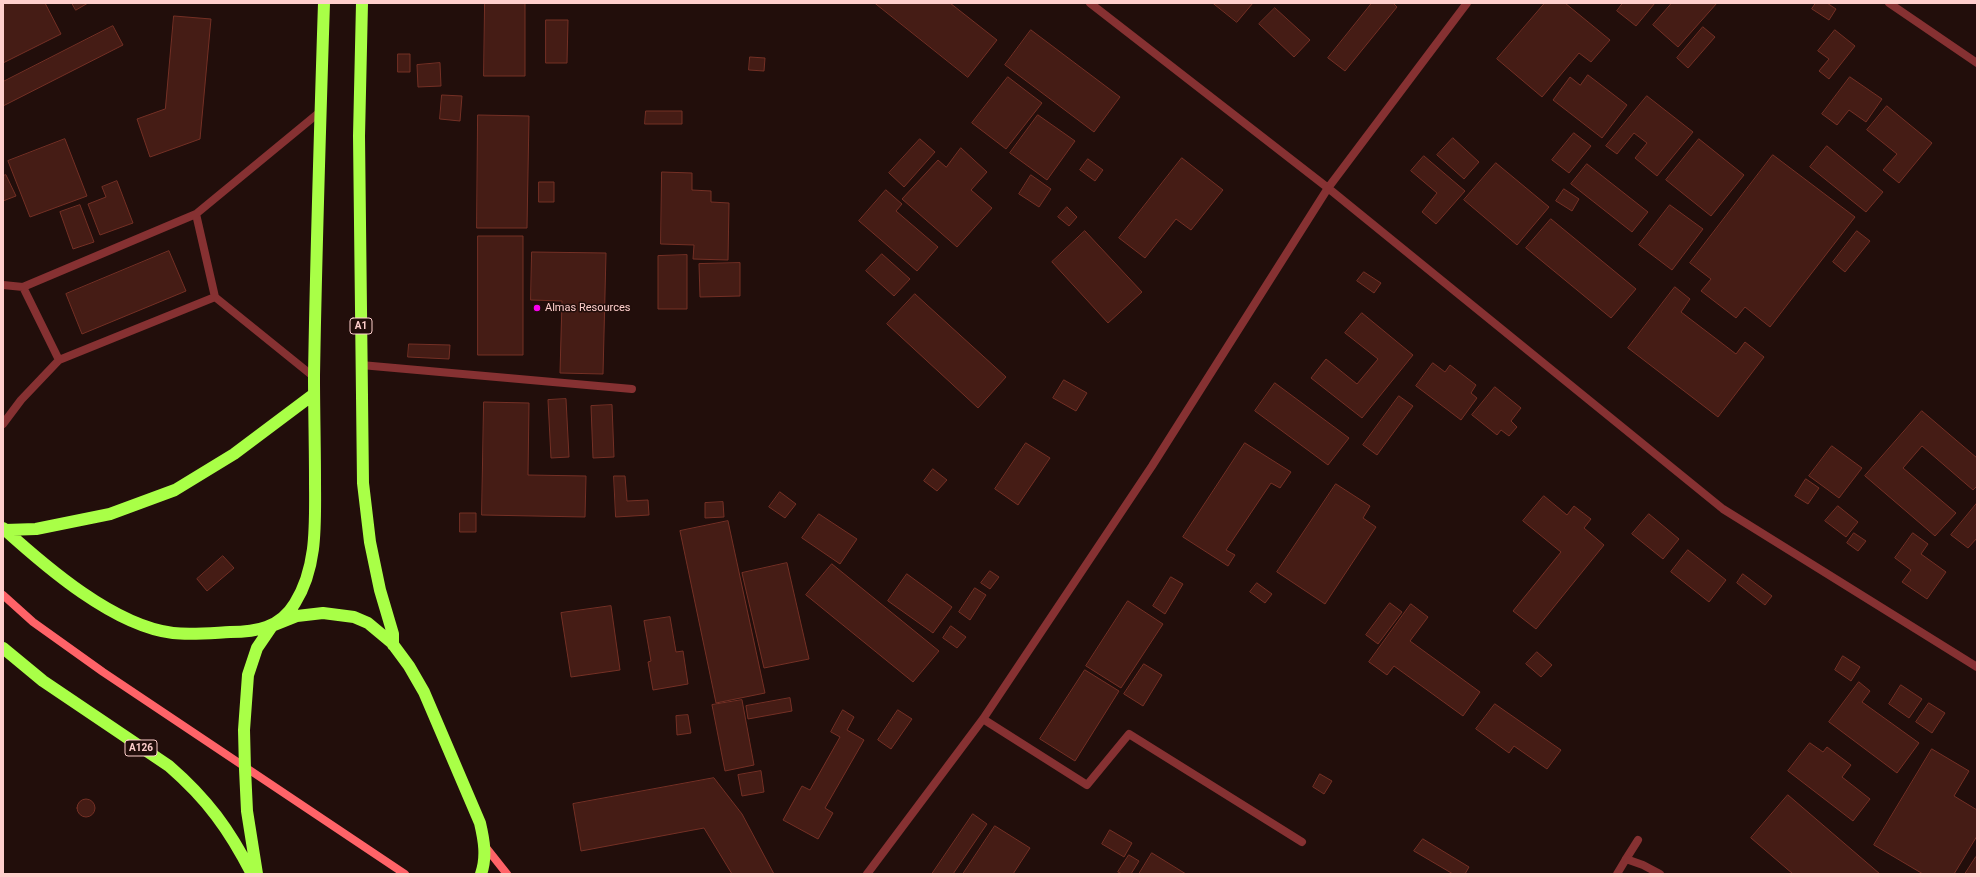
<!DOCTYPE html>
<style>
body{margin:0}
#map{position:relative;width:1980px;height:877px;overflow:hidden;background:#220e0b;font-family:Roboto,sans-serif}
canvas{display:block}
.frame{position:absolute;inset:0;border:4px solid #ffcfcc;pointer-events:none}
</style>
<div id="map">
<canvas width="1980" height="877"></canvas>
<div class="frame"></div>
</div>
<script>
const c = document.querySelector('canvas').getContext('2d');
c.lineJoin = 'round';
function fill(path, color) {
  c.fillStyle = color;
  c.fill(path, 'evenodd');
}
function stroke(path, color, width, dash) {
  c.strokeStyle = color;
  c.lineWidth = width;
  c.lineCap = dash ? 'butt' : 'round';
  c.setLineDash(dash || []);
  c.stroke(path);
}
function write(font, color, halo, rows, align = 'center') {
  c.font = font + ' Roboto,sans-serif';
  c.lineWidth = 3;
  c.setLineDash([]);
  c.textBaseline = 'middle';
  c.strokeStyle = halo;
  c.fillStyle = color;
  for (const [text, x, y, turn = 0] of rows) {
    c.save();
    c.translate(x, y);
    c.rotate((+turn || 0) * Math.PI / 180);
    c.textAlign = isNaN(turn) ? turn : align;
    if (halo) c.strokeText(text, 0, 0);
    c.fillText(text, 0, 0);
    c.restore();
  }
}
const building = new Path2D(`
 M3 3H45L61 34 3 63Z
 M72 3H88L76 10Z
 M485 3H525V76H484Z
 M875 3H950L997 40 968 77Z
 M1213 3H1253L1237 22Z
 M1372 3H1393L1397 7 1345 71 1328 58Z
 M1545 3H1565L1610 40 1591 62 1579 53 1542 97 1497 59Z
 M1623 3H1655L1636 26 1617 11Z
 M1672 3H1717L1678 47 1653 25Z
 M1816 3H1827L1836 9 1829 20 1812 9Z
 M1275 8 1310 40 1294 57 1259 24Z
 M174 16 211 19 200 139 150 157 137 119 165 109Z
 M546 20H568L567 63H546Z
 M113 26 123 45 3 106V82Z
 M1703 27 1715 37 1688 68 1677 58Z
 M1031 30 1120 97 1094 132 1005 65Z
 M1835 30 1855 46 1829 79 1819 71 1829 59 1818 51Z
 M398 54H410V72H398Z
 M750 57 765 58 764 71 749 70Z
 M440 63 441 86 418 87 417 65Z
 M1588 75 1627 105 1602 138 1553 100 1570 77 1580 85Z
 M1008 77 1042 103 1006 149 972 123Z
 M1850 77 1882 99 1866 122 1849 110 1837 125 1822 114Z
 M442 95 462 96 460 121 440 119Z
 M1647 96 1693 132 1657 176 1635 158 1647 143 1634 133 1617 154 1606 146Z
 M1887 106 1932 143 1899 183 1883 170 1897 154 1867 130Z
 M646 111H682V124H645Z
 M478 115 529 116 527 228H477Z
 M1038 115 1075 141 1047 180 1010 153Z
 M1574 133 1591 146 1569 173 1552 160Z
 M1453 138 1479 162 1464 179 1437 155Z
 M65 139 87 196 30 217 8 161Z
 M920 139 935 152 904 187 889 173Z
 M1699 139 1744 175 1711 216 1666 180Z
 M1827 146 1883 192 1866 212 1810 167Z
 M961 148 987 172 971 190 992 208 957 247 902 199 938 160 946 167Z
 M1773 155 1855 217 1770 327 1745 307 1736 318 1701 291 1711 279 1690 263Z
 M1424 156 1465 191 1436 224 1422 212 1437 193 1411 171Z
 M1182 158 1223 190 1191 230 1176 219 1145 258 1119 238Z
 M1088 159 1103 170 1095 181 1080 170Z
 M1496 163 1549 207 1517 245 1464 200Z
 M1587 164 1648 212 1632 232 1571 184Z
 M662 172 692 173V190L711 191V202L729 203 728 260 693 259 694 245 661 244Z
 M6 175 16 196 3 201V176Z
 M1031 175 1051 189 1039 207 1019 194Z
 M117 181 133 223 100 235 88 204 106 197 102 187Z
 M539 182H554V202H539Z
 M1564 189 1579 199 1572 211 1556 201Z
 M886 190 902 204 896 211 938 247 917 271 859 221Z
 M80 205 94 242 73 249 60 212Z
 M1670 205 1703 229 1672 270 1639 245Z
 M1067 207 1077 217 1069 226 1058 217Z
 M1551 219 1636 289 1611 318 1526 248Z
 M1085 231 1142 292 1108 323 1052 262Z
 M1857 231 1870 241 1845 272 1833 262Z
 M478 236H523V355H478Z
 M169 251 186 291 82 334 66 294Z
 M532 252 606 253 603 374 560 373 562 301 531 300Z
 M882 254 910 279 894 296 866 271Z
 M687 255V309H658V256Z
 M740 263V296L700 297 699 264Z
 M1364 272 1381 283 1374 293 1357 281Z
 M1675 287 1690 299 1681 312 1736 354 1745 342 1764 357 1718 417 1628 348Z
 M915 294 1006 377 978 408 887 324Z
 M1362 313 1413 355 1362 418 1311 378 1326 359 1357 384 1378 359 1345 333Z
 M409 344 450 345 449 359 408 357Z
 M1433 363 1445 372 1450 365 1476 385 1471 393 1477 398 1461 420 1416 386Z
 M1064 380 1087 393 1076 411 1053 398Z
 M1275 383 1349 438 1328 465 1255 411Z
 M1495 387 1521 408 1511 421 1517 427 1509 436 1501 430 1497 435 1472 415Z
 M1399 396 1413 406 1377 455 1363 445Z
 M566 399 569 457 551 458 548 400Z
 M484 402 529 403 528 475 586 476 585 517 482 515Z
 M612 405 614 457 593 458 591 406Z
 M1922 411 1977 458V486L1973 490 1922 446 1903 468 1956 513 1935 536 1865 476Z
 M1026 443 1050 458 1018 505 995 489Z
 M1245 443 1291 472 1280 488 1271 483 1226 550 1235 555 1228 566 1183 537Z
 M1832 446 1862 468 1839 498 1809 476Z
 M933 469 947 480 937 491 924 481Z
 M614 476H625L627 501 648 500 649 515 616 517Z
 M1806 479 1819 488 1808 504 1795 496Z
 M1336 484 1370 506 1363 518 1376 527 1325 604 1277 572Z
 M780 492 796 504 785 518 769 507Z
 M1544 496 1567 515 1574 506 1591 519 1584 528 1604 545 1536 629 1513 611 1561 552 1523 521Z
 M723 502 724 517 705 518V503Z
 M1977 503V538L1968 548 1951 535Z
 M1838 506 1858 522 1846 537 1825 521Z
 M460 513H476V532H460Z
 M819 514 857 539 840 564 802 538Z
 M1649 514 1679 539 1663 559 1632 534Z
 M728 521 765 693 716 703 680 531Z
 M1854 533 1866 541 1858 551 1847 543Z
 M1913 533 1928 544 1921 554 1946 572 1927 599 1902 582 1911 570 1895 558Z
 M1688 550 1726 580 1709 602 1671 572Z
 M223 556 234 568 207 591 197 579Z
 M787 563 809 659 764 668 742 573Z
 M832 564 939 651 913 682 806 595Z
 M990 571 999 577 990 589 981 583Z
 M907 574 952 607 933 633 888 601Z
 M1743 574 1772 596 1765 605 1737 583Z
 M1171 577 1183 584 1165 614 1153 606Z
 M1257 583 1272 594 1265 603 1250 592Z
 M975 588 986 595 970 620 959 612Z
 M1128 601 1163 624 1121 688 1086 666Z
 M1390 603 1402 612 1378 644 1366 635Z
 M1411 604 1428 617 1410 641 1480 692 1463 716 1394 666 1387 675 1369 662Z
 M611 606 620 670 571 677 561 613Z
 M670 617 676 652 683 651 688 684 653 690 648 662 651 661 644 621Z
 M951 626 966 637 957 648 943 638Z
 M1537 652 1552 665 1541 677 1526 664Z
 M1843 656 1860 667 1851 681 1835 670Z
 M1144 664 1162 675 1143 706 1124 694Z
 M1085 670 1119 691 1075 761 1040 739Z
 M1859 682 1870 691 1862 702 1919 743 1897 773 1829 722Z
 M1901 685 1922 699 1909 718 1889 704Z
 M790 698 792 711 748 719 746 706Z
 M742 700 754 765 725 771 712 705Z
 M1929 703 1945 713 1932 733 1916 722Z
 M1495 704 1561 750 1547 769 1514 746 1509 753 1476 729Z
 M843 710 854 717 847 730 864 740 825 808 833 813 818 839 783 820 802 786 810 790 840 737 831 732Z
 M898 710 912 719 891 749 878 740Z
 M688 715 691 733 677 735 676 716Z
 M1810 743 1823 752 1827 747 1851 765 1842 777 1870 799 1853 821 1788 771Z
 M1932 749 1969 771 1954 796 1977 810V836L1954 874H1923L1874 845Z
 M761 771 764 792 742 796 738 775Z
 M1320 774 1332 781 1324 794 1313 787Z
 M714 778 742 814 774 874H732L704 828 581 851 573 804Z
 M1788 795 1880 874H1793L1751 838Z
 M77 808a9 9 0 1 1 18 0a9 9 0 1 1-18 0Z
 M973 814 987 824 953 874H932Z
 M995 826 1030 848 1013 874H963Z
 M1110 830 1132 843 1124 857 1102 844Z
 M1423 839 1469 867 1465 874H1453L1414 851Z
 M1152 853 1186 874H1139Z
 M1129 855 1139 861 1131 874H1122L1118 872Z
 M1976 857 1977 858V874H1965Z`);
fill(building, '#451c15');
stroke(building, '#743025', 1);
stroke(new Path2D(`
 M361 365 632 389
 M1626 859 1638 840`), '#863132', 8);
stroke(new Path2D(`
 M1090 3 1328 188 1723 509 1977 667
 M1889 3 1977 63
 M196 214 321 111
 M3 285 23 287
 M215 297 314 377
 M3 424 21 400 59 360 215 297 196 214 23 287 59 360
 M983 719 1087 785 1129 734 1302 842
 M867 874 983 719 1152 466 1328 188 1467 3
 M1617 874 1626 859 1643 865 1660 874`), '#863132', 8);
stroke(new Path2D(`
 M3 595 33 622 103 672 405 874
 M484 845 507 874`), '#ff6368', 8);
stroke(new Path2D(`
 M362 3 359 136 363 483 370 542 380 590 393 634V645
 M3 528C46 567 114 626 173 633 191 635 211 633 230 632 256 632 280 628 295 603 318 566 315 522 315 479 315 445 314 410 314 376 316 251 320 127 324 3
 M5 530 36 529 110 514 175 490 234 454 314 394
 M3 648 43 681 169 766C207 799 229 829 252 874
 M257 874 247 811 245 769 244 730 248 675 257 648 272 626 297 616 323 613 354 617 368 623 392 643 409 666 424 692 480 823C484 840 487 857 481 874`), '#a9ff47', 12);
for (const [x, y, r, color] of [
 [537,308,4,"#f700ec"]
]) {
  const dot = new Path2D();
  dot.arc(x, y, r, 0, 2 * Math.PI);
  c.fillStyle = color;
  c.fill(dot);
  stroke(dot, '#220e0b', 1.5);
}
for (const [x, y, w] of [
 [361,326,22],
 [141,748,32]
]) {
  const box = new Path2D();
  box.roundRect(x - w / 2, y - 8, w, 16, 3);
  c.fillStyle = '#220e0b';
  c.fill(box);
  stroke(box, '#ffcfcc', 1);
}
write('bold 10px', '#ffcfcc', null, [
 ["A1",361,326],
 ["A126",141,748]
]);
write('11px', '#ffcfcc', '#220e0b', [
 ["Almas Resources",545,308]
], 'left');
</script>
